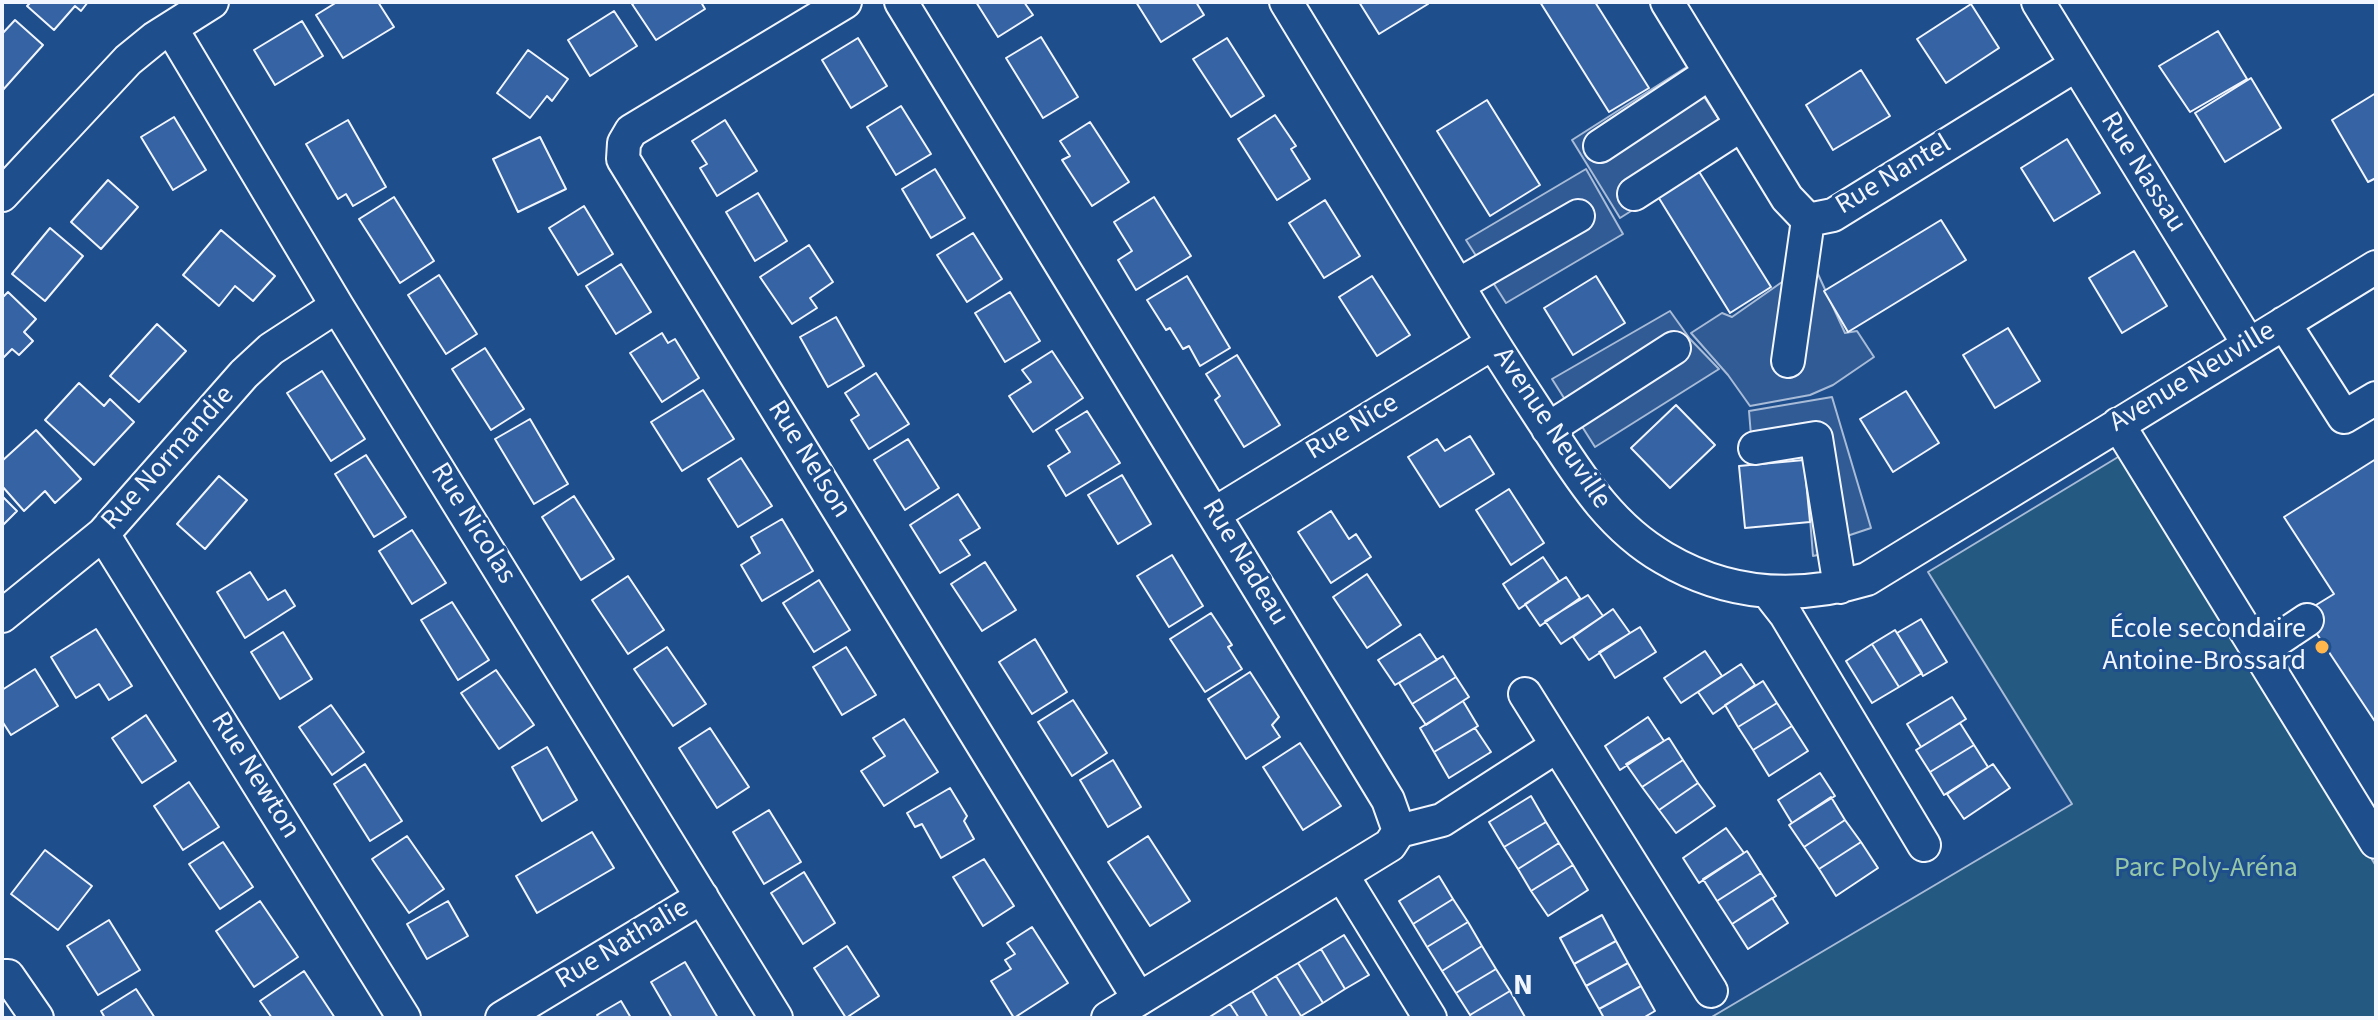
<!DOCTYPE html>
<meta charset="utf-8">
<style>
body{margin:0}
#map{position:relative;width:2378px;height:1020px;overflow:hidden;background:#1f4e8c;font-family:"Source Sans 3",sans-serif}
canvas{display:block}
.frame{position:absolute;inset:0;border:4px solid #f2f6ff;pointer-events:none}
</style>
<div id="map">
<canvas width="2378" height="1020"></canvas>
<div class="frame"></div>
</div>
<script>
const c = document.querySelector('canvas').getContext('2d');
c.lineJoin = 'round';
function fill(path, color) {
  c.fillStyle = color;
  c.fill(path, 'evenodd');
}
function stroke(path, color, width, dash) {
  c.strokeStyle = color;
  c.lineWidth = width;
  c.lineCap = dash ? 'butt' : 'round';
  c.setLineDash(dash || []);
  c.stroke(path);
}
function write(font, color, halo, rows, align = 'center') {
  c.font = font + ' "Source Sans 3",sans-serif';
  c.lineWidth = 6;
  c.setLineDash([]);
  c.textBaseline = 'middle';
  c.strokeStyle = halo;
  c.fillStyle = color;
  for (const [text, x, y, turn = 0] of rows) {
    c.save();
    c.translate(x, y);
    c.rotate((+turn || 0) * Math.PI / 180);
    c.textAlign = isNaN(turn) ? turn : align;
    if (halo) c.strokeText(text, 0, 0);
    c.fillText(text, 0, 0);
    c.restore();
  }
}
const green = new Path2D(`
 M2123 454 2376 866V1018H1710L2072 804 1928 572Z`);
fill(green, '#245a82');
stroke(green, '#a8bbd7', 2);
const parking = new Path2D(`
 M1685 68 1736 145 1620 218 1572 140Z
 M1586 169 1623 234 1506 303 1466 240Z
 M1812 261 1845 333 1857 331 1874 357 1833 385 1810 395 1750 406 1728 375 1691 333 1722 313 1732 317Z
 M1670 311 1690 339 1719 369 1595 447 1552 379Z
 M1832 397 1871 528 1844 537 1845 549 1813 556 1805 456 1753 460 1749 411Z`);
fill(parking, '#305b95');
stroke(parking, '#a8bbd7', 2);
const building = new Path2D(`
 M31 2H88L81 11 75 6 54 30 27 6Z
 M337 2H378L394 27 343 58 316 15Z
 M636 2H701L705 9 656 40 632 4Z
 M976 2H1024L1033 15 998 37Z
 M1136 2H1196L1204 15 1161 42Z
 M1359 2H1426L1428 4 1379 34Z
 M1540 2H1595L1649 88 1609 112Z
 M1971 4 1999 48 1946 83 1917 39Z
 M614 11 637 46 590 76 568 40Z
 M15 20 43 45 2 91V34Z
 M302 21 323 56 275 85 254 50Z
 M2218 31 2247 79 2190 112 2159 66Z
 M1041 37 1078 97 1043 118 1006 58Z
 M858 38 887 86 851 108 822 60Z
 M1227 38 1264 96 1231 117 1193 59Z
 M528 50 568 79 552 101 547 96 530 118 497 93Z
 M1861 70 1890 116 1833 150 1806 105Z
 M2251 78 2281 128 2225 162 2195 113Z
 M2376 93V178L2368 182 2332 120Z
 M1487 100 1540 185 1490 216 1437 131Z
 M901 106 931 154 896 175 867 127Z
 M1275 115 1296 146 1291 149 1310 179 1277 200 1238 139Z
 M174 117 206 170 173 190 141 137Z
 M348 120 386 187 353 206 346 194 338 199 306 144Z
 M725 120 757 171 717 196 700 168 707 164 692 141Z
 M1090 122 1129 182 1092 206 1062 160 1070 156 1060 141Z
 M540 137 566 189 518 212 493 159Z
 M2067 139 2100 193 2054 221 2021 168Z
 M935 169 965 218 931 238 902 189Z
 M1698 170 1771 287 1730 313 1657 195Z
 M108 180 138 207 101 249 71 222Z
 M758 193 787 241 755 261 726 212Z
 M394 197 434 261 400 283 359 219Z
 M1154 197 1191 256 1136 290 1118 260 1132 251 1114 222Z
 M1325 200 1360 256 1324 278 1289 223Z
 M584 206 613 254 578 275 549 228Z
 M1941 220 1966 260 1848 332 1824 291Z
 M50 228 83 256 45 301 12 274Z
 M221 230 275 276 253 301 235 286 219 306 183 275Z
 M973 233 1002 279 967 302 937 255Z
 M809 245 833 282 810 298 817 308 792 324 760 277Z
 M2134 251 2167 306 2122 333 2089 278Z
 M621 264 651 312 616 334 586 286Z
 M439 275 477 334 446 354 408 295Z
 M1187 276 1230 348 1200 366 1189 346 1183 349 1170 328 1166 330 1147 300Z
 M1372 276 1410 335 1377 356 1339 297Z
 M1596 276 1625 323 1573 355 1544 308Z
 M8 292 36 319 24 332 33 341 19 355 12 349 2 359V298Z
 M1010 292 1040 341 1005 362 975 313Z
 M836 317 864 366 828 387 800 337Z
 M157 324 186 351 139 402 110 376Z
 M2008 328 2040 381 1995 408 1963 355Z
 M662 333 668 343 675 339 699 378 662 402 630 353Z
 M485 348 524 409 491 430 452 369Z
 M1052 351 1083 398 1033 432 1009 396 1031 382 1022 370Z
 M1237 355 1280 425 1244 447 1215 400 1220 396 1206 374Z
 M322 371 365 439 331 461 287 393Z
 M876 373 909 424 869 449 851 420 859 415 845 393Z
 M79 383 104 406 110 399 134 422 94 465 45 420Z
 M703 390 734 439 682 471 651 422Z
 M1906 391 1939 443 1893 472 1860 419Z
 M1676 405 1715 445 1670 488 1631 448Z
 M1087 411 1120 463 1066 496 1048 466 1070 452 1056 430Z
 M530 419 568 484 534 504 495 439Z
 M36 430 81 479 55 503 45 491 24 511 2 486V461Z
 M1470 436 1494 474 1440 507 1408 457 1437 439 1445 451Z
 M908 439 939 488 905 510 874 460Z
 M366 455 406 517 374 537 335 474Z
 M741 458 772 506 738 527 708 479Z
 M2376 459V723L2303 613 2334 594 2284 517Z
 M1804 460 1810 522 1745 528 1739 466Z
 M1122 475 1151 524 1118 544 1088 495Z
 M219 476 247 500 205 549 177 524Z
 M1509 489 1544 543 1511 565 1476 510Z
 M958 494 980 528 960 540 970 555 940 573 910 525Z
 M2 496 17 511 2 526Z
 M574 496 614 559 581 580 542 517Z
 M1331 511 1349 539 1356 534 1371 557 1331 583 1298 532Z
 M782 519 813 571 762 601 741 565 760 553 751 537Z
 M412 530 446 583 412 604 379 551Z
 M1172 555 1203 606 1169 627 1137 576Z
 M1543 557 1559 581 1519 609 1503 584Z
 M985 562 1016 610 982 631 951 584Z
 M250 572 268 600 285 590 295 606 245 638 217 592Z
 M1367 574 1401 625 1367 648 1333 597Z
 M628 576 664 630 628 654 592 600Z
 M1566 577 1580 598 1540 626 1525 604Z
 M819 580 850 630 814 652 783 603Z
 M1588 595 1603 616 1561 644 1545 621Z
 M452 602 489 660 458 680 421 620Z
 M1613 609 1630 633 1589 660 1573 637Z
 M1211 613 1232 645 1228 647 1242 669 1205 692 1170 639Z
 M1921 619 1947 662 1923 676 1897 633Z
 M1640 627 1656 652 1615 678 1599 652Z
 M96 629 132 686 109 700 99 684 76 698 51 657Z
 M1895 630 1922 673 1899 687 1872 644Z
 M283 632 312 679 280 699 251 652Z
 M1420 634 1437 660 1395 685 1378 660Z
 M1035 639 1067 692 1032 714 999 662Z
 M1872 644 1899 687 1872 703 1846 661Z
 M667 647 706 704 673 726 634 669Z
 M846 647 876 695 842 715 813 667Z
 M1705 651 1722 676 1681 703 1664 678Z
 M1443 656 1456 677 1412 704 1399 683Z
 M1741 664 1755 685 1713 714 1698 692Z
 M35 669 58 706 11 735 2 721V690Z
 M496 670 534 725 499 749 461 693Z
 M1250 672 1279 717 1272 725 1280 737 1246 759 1208 699Z
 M1456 677 1469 697 1426 725 1412 704Z
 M1763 681 1777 703 1738 727 1725 705Z
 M1952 697 1966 719 1921 747 1907 724Z
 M1073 700 1107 753 1072 776 1038 722Z
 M1463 701 1478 726 1434 752 1420 728Z
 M1777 703 1792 726 1753 750 1738 727Z
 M331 705 364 752 332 775 299 727Z
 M146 715 176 761 142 783 112 738Z
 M1648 717 1664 741 1620 770 1605 746Z
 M904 719 938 772 884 806 861 771 885 756 873 738Z
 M1960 723 1974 745 1930 772 1916 750Z
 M1792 726 1808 751 1769 776 1753 750Z
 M710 728 749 787 717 808 679 748Z
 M1475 728 1491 752 1449 778 1434 752Z
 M1669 738 1683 760 1642 787 1626 764Z
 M1300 743 1341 806 1303 830 1263 767Z
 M1974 745 1988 767 1944 795 1930 772Z
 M547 747 577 800 542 821 512 767Z
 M1113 760 1141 807 1108 827 1080 780Z
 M1683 760 1698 783 1659 810 1642 787Z
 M365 764 402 821 370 841 334 784Z
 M1993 764 2010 788 1964 819 1947 794Z
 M1820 773 1835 796 1792 823 1778 800Z
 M189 782 219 827 183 850 154 806Z
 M1698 783 1715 806 1676 833 1659 810Z
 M950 788 967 816 964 821 974 839 941 858 922 824 915 827 907 813Z
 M1531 796 1546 822 1504 847 1489 822Z
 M1831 797 1845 820 1804 847 1789 825Z
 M769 810 801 862 764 884 733 832Z
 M1845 820 1861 842 1819 869 1804 847Z
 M1546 822 1559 843 1518 869 1504 847Z
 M1726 828 1744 853 1699 883 1683 858Z
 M592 832 614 868 537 913 516 876Z
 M407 836 444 889 409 913 372 859Z
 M1148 836 1190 901 1150 926 1108 862Z
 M223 842 253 887 220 909 189 864Z
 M1861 842 1878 868 1836 896 1819 869Z
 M1559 843 1573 865 1531 891 1518 869Z
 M45 850 92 886 58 930 11 894Z
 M1747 851 1761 873 1717 901 1703 879Z
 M984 859 1014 906 983 926 953 877Z
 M1573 865 1588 890 1548 916 1531 891Z
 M804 872 835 923 803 944 771 893Z
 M1761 873 1776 896 1732 924 1717 901Z
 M1439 876 1453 899 1413 924 1399 901Z
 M1772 898 1788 923 1748 949 1732 924Z
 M1453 899 1468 922 1427 947 1413 924Z
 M260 901 298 957 254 987 216 931Z
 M448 901 468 936 427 959 407 924Z
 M1602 915 1616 941 1574 964 1560 938Z
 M109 920 140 970 98 995 67 946Z
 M1468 922 1482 946 1442 971 1427 947Z
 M1032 927 1068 983 1014 1018 991 981 1011 969 1005 960 1015 954 1007 943Z
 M1344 935 1369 975 1345 989 1321 949Z
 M1616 941 1628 963 1586 986 1574 964Z
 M847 946 879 996 846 1018 814 968Z
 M1482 946 1496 969 1456 993 1442 971Z
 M1321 949 1345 989 1323 1003 1298 963Z
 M685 962 718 1018H672L651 982Z
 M1298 963 1323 1003 1301 1016 1276 976Z
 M1628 963 1641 986 1599 1009 1586 986Z
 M1496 969 1510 991 1470 1015 1456 993Z
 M304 971 335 1018H272L260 1001Z
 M1276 976 1301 1016 1298 1018H1268L1252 991Z
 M1641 986 1655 1011 1643 1018H1604L1599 1009Z
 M136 989 155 1018H105L101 1011Z
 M1252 991 1268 1018H1239L1230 1004Z
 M1510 991 1525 1017 1471 1018 1470 1015Z
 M621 1001 631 1018H599L597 1015Z
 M1230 1004 1239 1018H1208Z`);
fill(building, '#3563a3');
stroke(building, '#f2f6ff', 2);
const minor = new Path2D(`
 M845 2 631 131 624 143 623 159 1139 999
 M901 2 1388 800 1399 831 1390 845 1108 1018
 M1286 2C1344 97 1401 191 1458 286 1485 331 1513 375 1542 419 1577 472 1607 525 1664 558 1728 596 1798 600 1867 579L2376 267
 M1667 2 1787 198 1808 220 1833 215 2076 65
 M2038 2 2248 343
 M171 28 337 306 776 1018
 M1600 146 1710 73
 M1634 194 1741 125
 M2 195 128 60 155 38 212 2
 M1458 285 1578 216
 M2284 323 2344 417 2376 398
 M1788 361 1808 220
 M2118 424 2376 842
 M1548 429 1674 348
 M1755 448 1816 438 1840 587
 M1214 514 1493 343
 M103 534 404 1018
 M1768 592 1786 615 1924 845
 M2 616 103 534 244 374 271 349 337 306
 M2259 652 2307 620
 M1525 694 1711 991
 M1399 831 1442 820 1557 746
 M1342 875 1430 1018
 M2 976H8L37 1018
 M502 1018 702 897`);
stroke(minor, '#f2f6ff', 36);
stroke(minor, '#1f4e8c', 32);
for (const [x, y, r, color] of [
 [2322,647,8,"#ffb74d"]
]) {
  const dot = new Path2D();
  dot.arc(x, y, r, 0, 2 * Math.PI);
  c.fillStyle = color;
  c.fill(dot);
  stroke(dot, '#1f4e8c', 3);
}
write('28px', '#f2f6ff', '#1f4e8c', [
 ["Rue Nassau",2142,173,58],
 ["Rue Nantel",1894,176,-31],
 ["Avenue Neuville",2193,378,-31],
 ["Rue Nice",1353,428,-31],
 ["Avenue Neuville",1551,429,56],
 ["Rue Normandie",169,459,-48],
 ["Rue Nelson",808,460,58],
 ["Rue Nicolas",472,524,58],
 ["Rue Nadeau",1244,563,59],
 ["Rue Newton",254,776,58],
 ["Rue Nathalie",623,945,-31]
]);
write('28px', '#f2f6ff', '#1f4e8c', [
 ["École secondaire",2306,631],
 ["Antoine-Brossard",2306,663]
], 'right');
write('28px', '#97c8a6', '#1f4e8c', [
 ["Parc Poly-Aréna",2206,870]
]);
write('bold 30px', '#f2f6ff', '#1f4e8c', [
 ["N",1523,987]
]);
</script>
